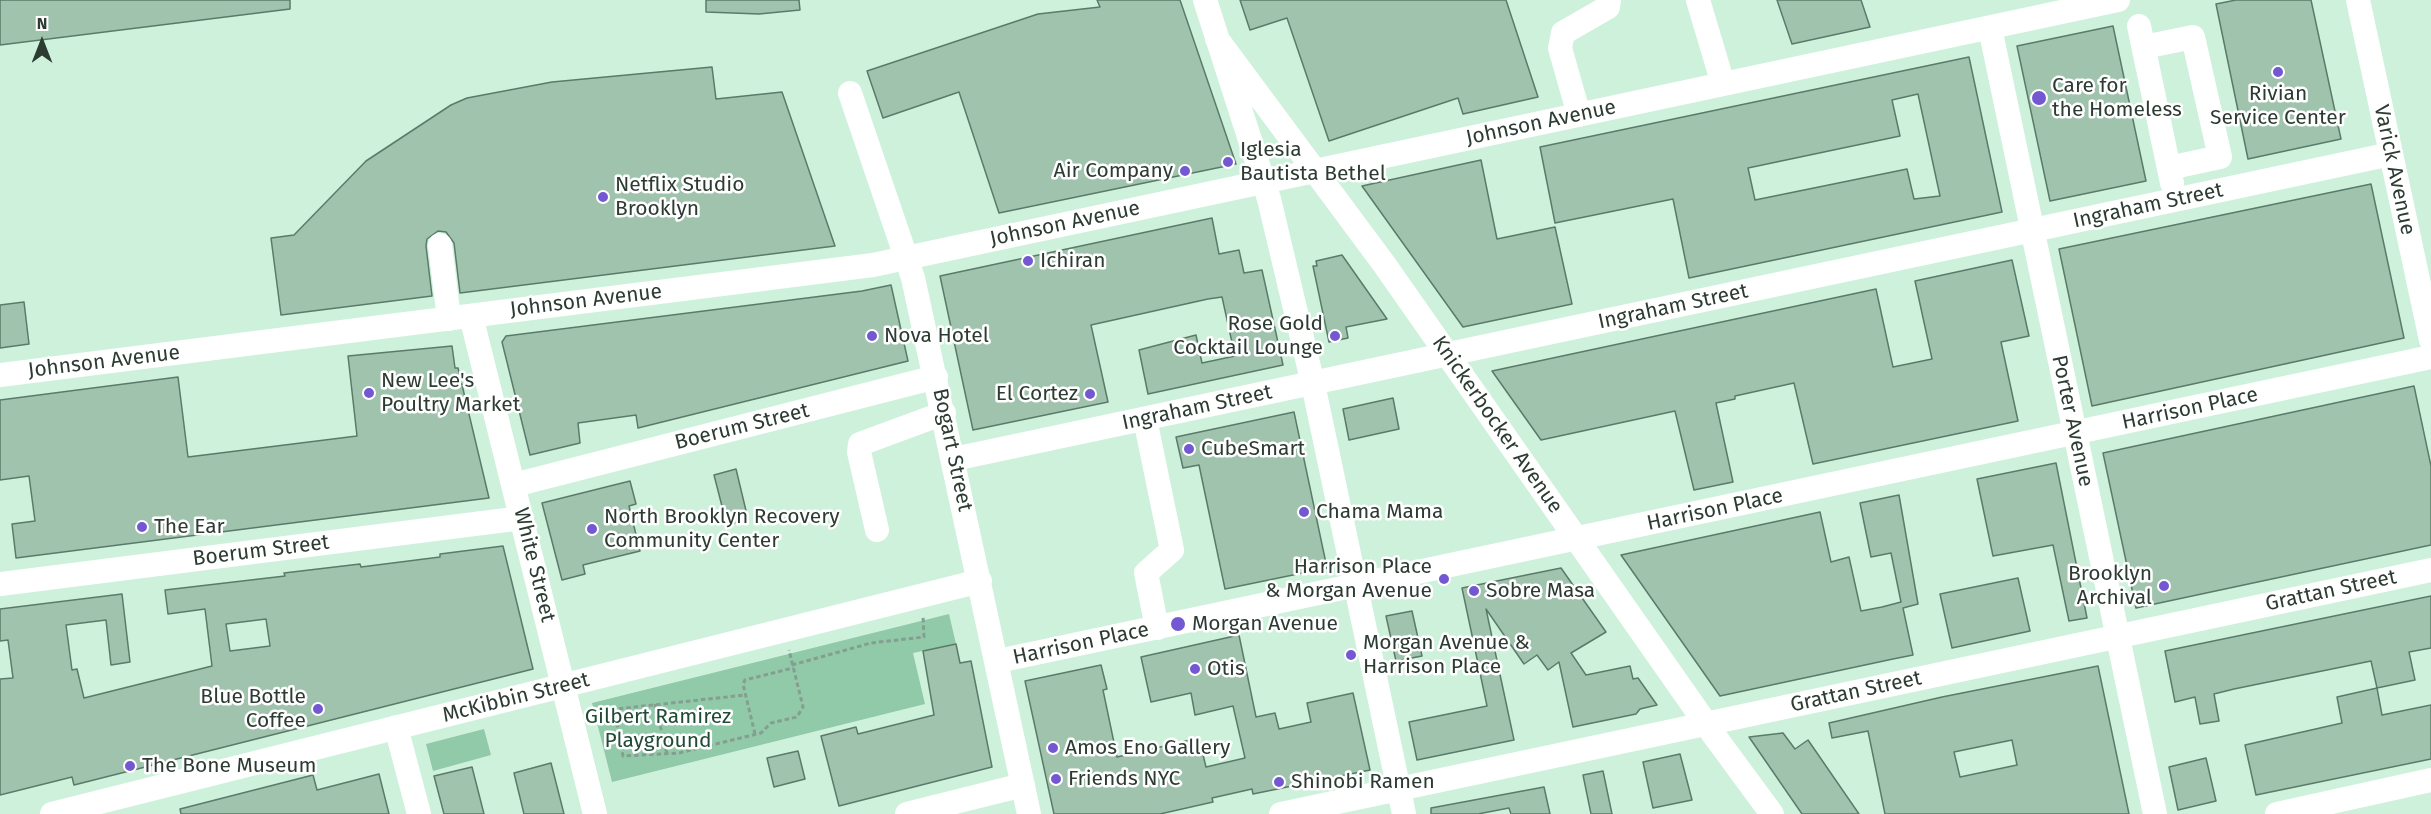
<!DOCTYPE html>
<style>
body{margin:0}
#map{position:relative;width:2431px;height:814px;overflow:hidden;background:#cef1dc;font-family:"Fira Sans",sans-serif}
canvas{display:block}
.north{position:absolute;left:12px;top:12px;width:60px;height:60px;-webkit-text-stroke:4px #fff;paint-order:stroke;rotate:0deg;font-size:16px;font-weight:700;line-height:24px;text-align:center;color:#2d3c33}
.north::after{content:'';display:block;margin:auto;width:21px;height:27px;background:#2d3c33;clip-path:polygon(50% 0,100% 100%,50% 72%,0 100%)}
</style>
<div id="map">
<canvas width="2431" height="814"></canvas>
<div class="north">N</div>
</div>
<script>
const c = document.querySelector('canvas').getContext('2d');
c.lineJoin = 'round';
function fill(path, color) {
  c.fillStyle = color;
  c.fill(path, 'evenodd');
}
function stroke(path, color, width, dash) {
  c.strokeStyle = color;
  c.lineWidth = width;
  c.lineCap = dash ? 'butt' : 'round';
  c.setLineDash(dash || []);
  c.stroke(path);
}
function write(font, color, halo, rows, align = 'center') {
  c.font = font + ' "Fira Sans",sans-serif';
  c.lineWidth = 5;
  c.setLineDash([]);
  c.textBaseline = 'middle';
  c.strokeStyle = halo;
  c.fillStyle = color;
  for (const [text, x, y, turn = 0] of rows) {
    c.save();
    c.translate(x, y);
    c.rotate((+turn || 0) * Math.PI / 180);
    c.textAlign = isNaN(turn) ? turn : align;
    if (halo) c.strokeText(text, 0, 0);
    c.fillText(text, 0, 0);
    c.restore();
  }
}
fill(new Path2D(`
 M949 614 956 644 913 653 925 704 612 782 592 703Z
 M484 729 491 755 433 771 426 744Z`), '#91caa9');
const building = new Path2D(`
 M0 0H290V9L0 45Z
 M706 0H799L800 10 759 14 706 12Z
 M1097 0H1180L1236 164 999 213 959 92 883 118 867 71 1038 14 1100 7Z
 M1240 0H1506L1538 97 1463 114 1458 98 1329 141 1287 18 1250 30Z
 M1777 0H1861L1870 27 1792 44Z
 M2236 0H2311L2341 139 2248 159 2216 4Z
 M2113 26 2146 181 2050 201 2017 46Z
 M1969 57 2002 212 1689 278 1673 199 1555 223 1540 147ZM1918 94 1940 196 1914 199 1907 169 1755 200 1748 168 1900 136 1892 100Z
 M712 67 716 99 782 92 835 246 460 293 454 243 446 232 438 231 427 239 426 246 432 296 281 315 271 238 294 235 366 161 451 105 467 98 552 82Z
 M1481 160 1497 239 1555 227 1572 304 1463 327 1362 186Z
 M2371 184 2404 338 2092 406 2059 249Z
 M1212 218 1219 254 1239 250 1244 273 1262 270 1283 365 1148 394 1139 350 1196 335 1202 363 1235 356 1222 297 1208 299 1091 325 1108 402 973 430 940 276Z
 M1342 255 1387 319 1346 327 1348 338 1329 342 1313 266H1317L1316 261Z
 M2012 260 2029 336 2001 342 2018 421 1813 464 1794 383 1735 396V399L1716 403 1733 482 1694 490 1675 411 1541 440 1492 371 1876 289 1893 367 1932 359 1915 281Z
 M891 285 908 361 638 428 636 415 578 423 580 443 530 455 502 342 506 336 862 291Z
 M24 302 29 344 0 348V305Z
 M452 346 455 368H458L489 498 16 558 12 524 35 521 29 476 0 480V400L178 377 188 457 357 436 348 356Z
 M2414 386 2431 466V545L2136 608 2103 453Z
 M1393 398 1399 429 1349 440 1343 409Z
 M1294 412 1327 568 1225 589 1199 465 1183 468 1176 437Z
 M2056 463 2087 618 2069 621 2053 545 1993 556 1977 479Z
 M736 469 748 519 732 524 730 517 725 518 714 475Z
 M630 481 636 504 629 506 640 551 583 565 585 574 562 580 542 503Z
 M1899 495 1918 604 1903 608 1913 655 1893 659 1720 696 1621 555 1820 512 1831 562 1849 557 1861 611 1882 607 1901 602 1891 553 1871 557 1860 503Z
 M503 546 533 669 74 785 72 777 0 795V679L13 678 8 640 0 641V609L122 594 130 662 111 665 106 620 66 625 72 670 77 669 84 698 212 666 205 609 168 614 165 590 285 576 284 573 360 564 361 567 440 557V554ZM266 619 270 646 230 651 226 624Z
 M1561 568 1606 632 1571 653 1586 675 1630 666 1633 679 1638 678 1657 705 1640 709 1636 714 1573 727 1559 662 1548 670 1537 655 1524 664 1486 609 1514 740 1417 760 1409 722 1487 706 1462 588Z
 M2018 578 2030 631 1952 648 1940 594Z
 M2431 596V648L2409 652 2415 680 2377 688 2371 661 2234 689 2214 694 2219 721 2200 724 2195 697 2175 702 2165 651Z
 M1412 611 1422 656 1396 661 1386 616Z
 M1239 635 1256 717 1275 713 1279 729 1311 722 1307 703 1353 693 1370 770 1253 794 1252 789 1212 798 1213 802 1160 814H1054L1025 681 1101 665 1107 689 1103 690 1117 757 1199 738 1206 767 1245 758 1233 706 1195 715 1191 693 1151 702 1141 657Z
 M956 644 960 663 971 661 992 767 839 806 821 736 856 727 858 734 934 715 923 651Z
 M2098 666 2129 814H1885L1868 731 1832 738 1829 723 1942 697ZM2012 740 2017 765 1960 777 1954 752Z
 M2377 688 2382 715 2431 705V759L2256 795 2245 745 2342 723 2337 697Z
 M1783 733 1795 749 1808 740 1859 814H1802L1749 737Z
 M798 751 805 779 774 787 767 758Z
 M1680 754 1692 800 1653 808 1643 762Z
 M2206 758 2216 801 2178 810 2169 767Z
 M551 763 564 814H524L514 773Z
 M472 767 484 814H444L434 776Z
 M1603 771 1612 814H1591L1583 775Z
 M379 774 389 814H181L180 809 313 775 317 790Z
 M1544 787 1550 814H1511L1509 808 1478 814H1431V808Z`);
fill(building, '#a0c3ae');
stroke(building, '#5a7b68', 1.5);
stroke(new Path2D(`
 M792 665 871 643 924 637 923 616
 M655 704 667 754
 M614 708 623 756 679 753 761 733 771 723 797 717 803 707 789 650
 M589 712 745 695
 M755 734 743 684 745 680 793 668`), '#849e8f', 3, [4.5, 3]);
stroke(new Path2D(`
 M1205 0 1269 199 1313 384 1404 814
 M1698 0 1723 84
 M2358 0 2431 340
 M2139 26 2172 183
 M1990 28 2155 814
 M1217 39 1384 264 1716 738 1772 814
 M2144 47 2193 37 2220 157 2169 168
 M850 93 913 278 1029 814
 M1579 115 1560 48 1563 33 1608 7 1609 0
 M440 245 449 319
 M471 316 595 814
 M0 375 873 265 2118 0
 M1145 419 1172 550 1146 573 1157 628
 M954 459 2391 154
 M514 485 936 377
 M877 530 859 452 860 444 944 413
 M0 584 522 518
 M998 661 2431 357
 M396 727 419 814
 M52 814 980 581
 M907 814 1023 785
 M1281 814 2431 570
 M2277 814 2431 780`), '#fff', 24);
for (const [x, y, r, color] of [
 [2278,72,6,"#7358d2"],
 [2039,98,8,"#7358d2"],
 [1228,162,6,"#7358d2"],
 [1185,171,6,"#7358d2"],
 [603,197,6,"#7358d2"],
 [1028,261,6,"#7358d2"],
 [872,336,6,"#7358d2"],
 [1335,336,6,"#7358d2"],
 [369,393,6,"#7358d2"],
 [1090,394,6,"#7358d2"],
 [1189,449,6,"#7358d2"],
 [1304,512,6,"#7358d2"],
 [142,527,6,"#7358d2"],
 [592,529,6,"#7358d2"],
 [1444,579,6,"#7358d2"],
 [2164,586,6,"#7358d2"],
 [1474,591,6,"#7358d2"],
 [1178,624,8,"#7358d2"],
 [1351,655,6,"#7358d2"],
 [1195,669,6,"#7358d2"],
 [318,709,6,"#7358d2"],
 [1053,748,6,"#7358d2"],
 [130,766,6,"#7358d2"],
 [1056,779,6,"#7358d2"],
 [1279,782,6,"#7358d2"]
]) {
  const dot = new Path2D();
  dot.arc(x, y, r, 0, 2 * Math.PI);
  c.fillStyle = color;
  c.fill(dot);
  stroke(dot, '#fff', 2);
}
write('21px', '#2d3c33', '#fff', [
 ["Care for",2052,86],
 ["the Homeless",2052,110],
 ["Rivian",2278,94,"center"],
 ["Service Center",2278,118,"center"],
 ["Iglesia",1240,150],
 ["Bautista Bethel",1240,174],
 ["Air Company",1173,171,"right"],
 ["Netflix Studio",615,185],
 ["Brooklyn",615,209],
 ["Ichiran",1040,261],
 ["Rose Gold",1323,324,"right"],
 ["Cocktail Lounge",1323,348,"right"],
 ["Nova Hotel",884,336],
 ["New Lee's",381,381],
 ["Poultry Market",381,405],
 ["El Cortez",1078,394,"right"],
 ["CubeSmart",1201,449],
 ["Chama Mama",1316,512],
 ["North Brooklyn Recovery",604,517],
 ["Community Center",604,541],
 ["The Ear",154,527],
 ["Harrison Place",1432,567,"right"],
 ["& Morgan Avenue",1432,591,"right"],
 ["Brooklyn",2152,574,"right"],
 ["Archival",2152,598,"right"],
 ["Sobre Masa",1486,591],
 ["Morgan Avenue",1192,624],
 ["Morgan Avenue &",1363,643],
 ["Harrison Place",1363,667],
 ["Otis",1207,669],
 ["Blue Bottle",306,697,"right"],
 ["Coffee",306,721,"right"],
 ["Amos Eno Gallery",1065,748],
 ["The Bone Museum",142,766],
 ["Friends NYC",1068,779],
 ["Shinobi Ramen",1291,782]
], 'left');
write('21px', '#2d3c33', '#fff', [
 ["Johnson Avenue",1541,123,-12],
 ["Varick Avenue",2394,170,78],
 ["Ingraham Street",2148,206,-12],
 ["Johnson Avenue",1065,224,-12],
 ["Johnson Avenue",586,301,-7],
 ["Ingraham Street",1673,307,-12],
 ["Johnson Avenue",104,362,-7],
 ["Ingraham Street",1197,408,-12],
 ["Harrison Place",2190,409,-12],
 ["Porter Avenue",2072,421,78],
 ["Knickerbocker Avenue",1497,425,55],
 ["Boerum Street",742,427,-14],
 ["Bogart Street",952,450,78],
 ["Harrison Place",1715,510,-12],
 ["Boerum Street",261,551,-7],
 ["White Street",534,565,76],
 ["Grattan Street",2331,591,-12],
 ["Harrison Place",1081,644,-12],
 ["Grattan Street",1856,692,-12],
 ["McKibbin Street",516,698,-14]
]);
write('21px', '#204b35', '#fff', [
 ["Gilbert Ramirez",658,717],
 ["Playground",658,741]
]);
</script>
